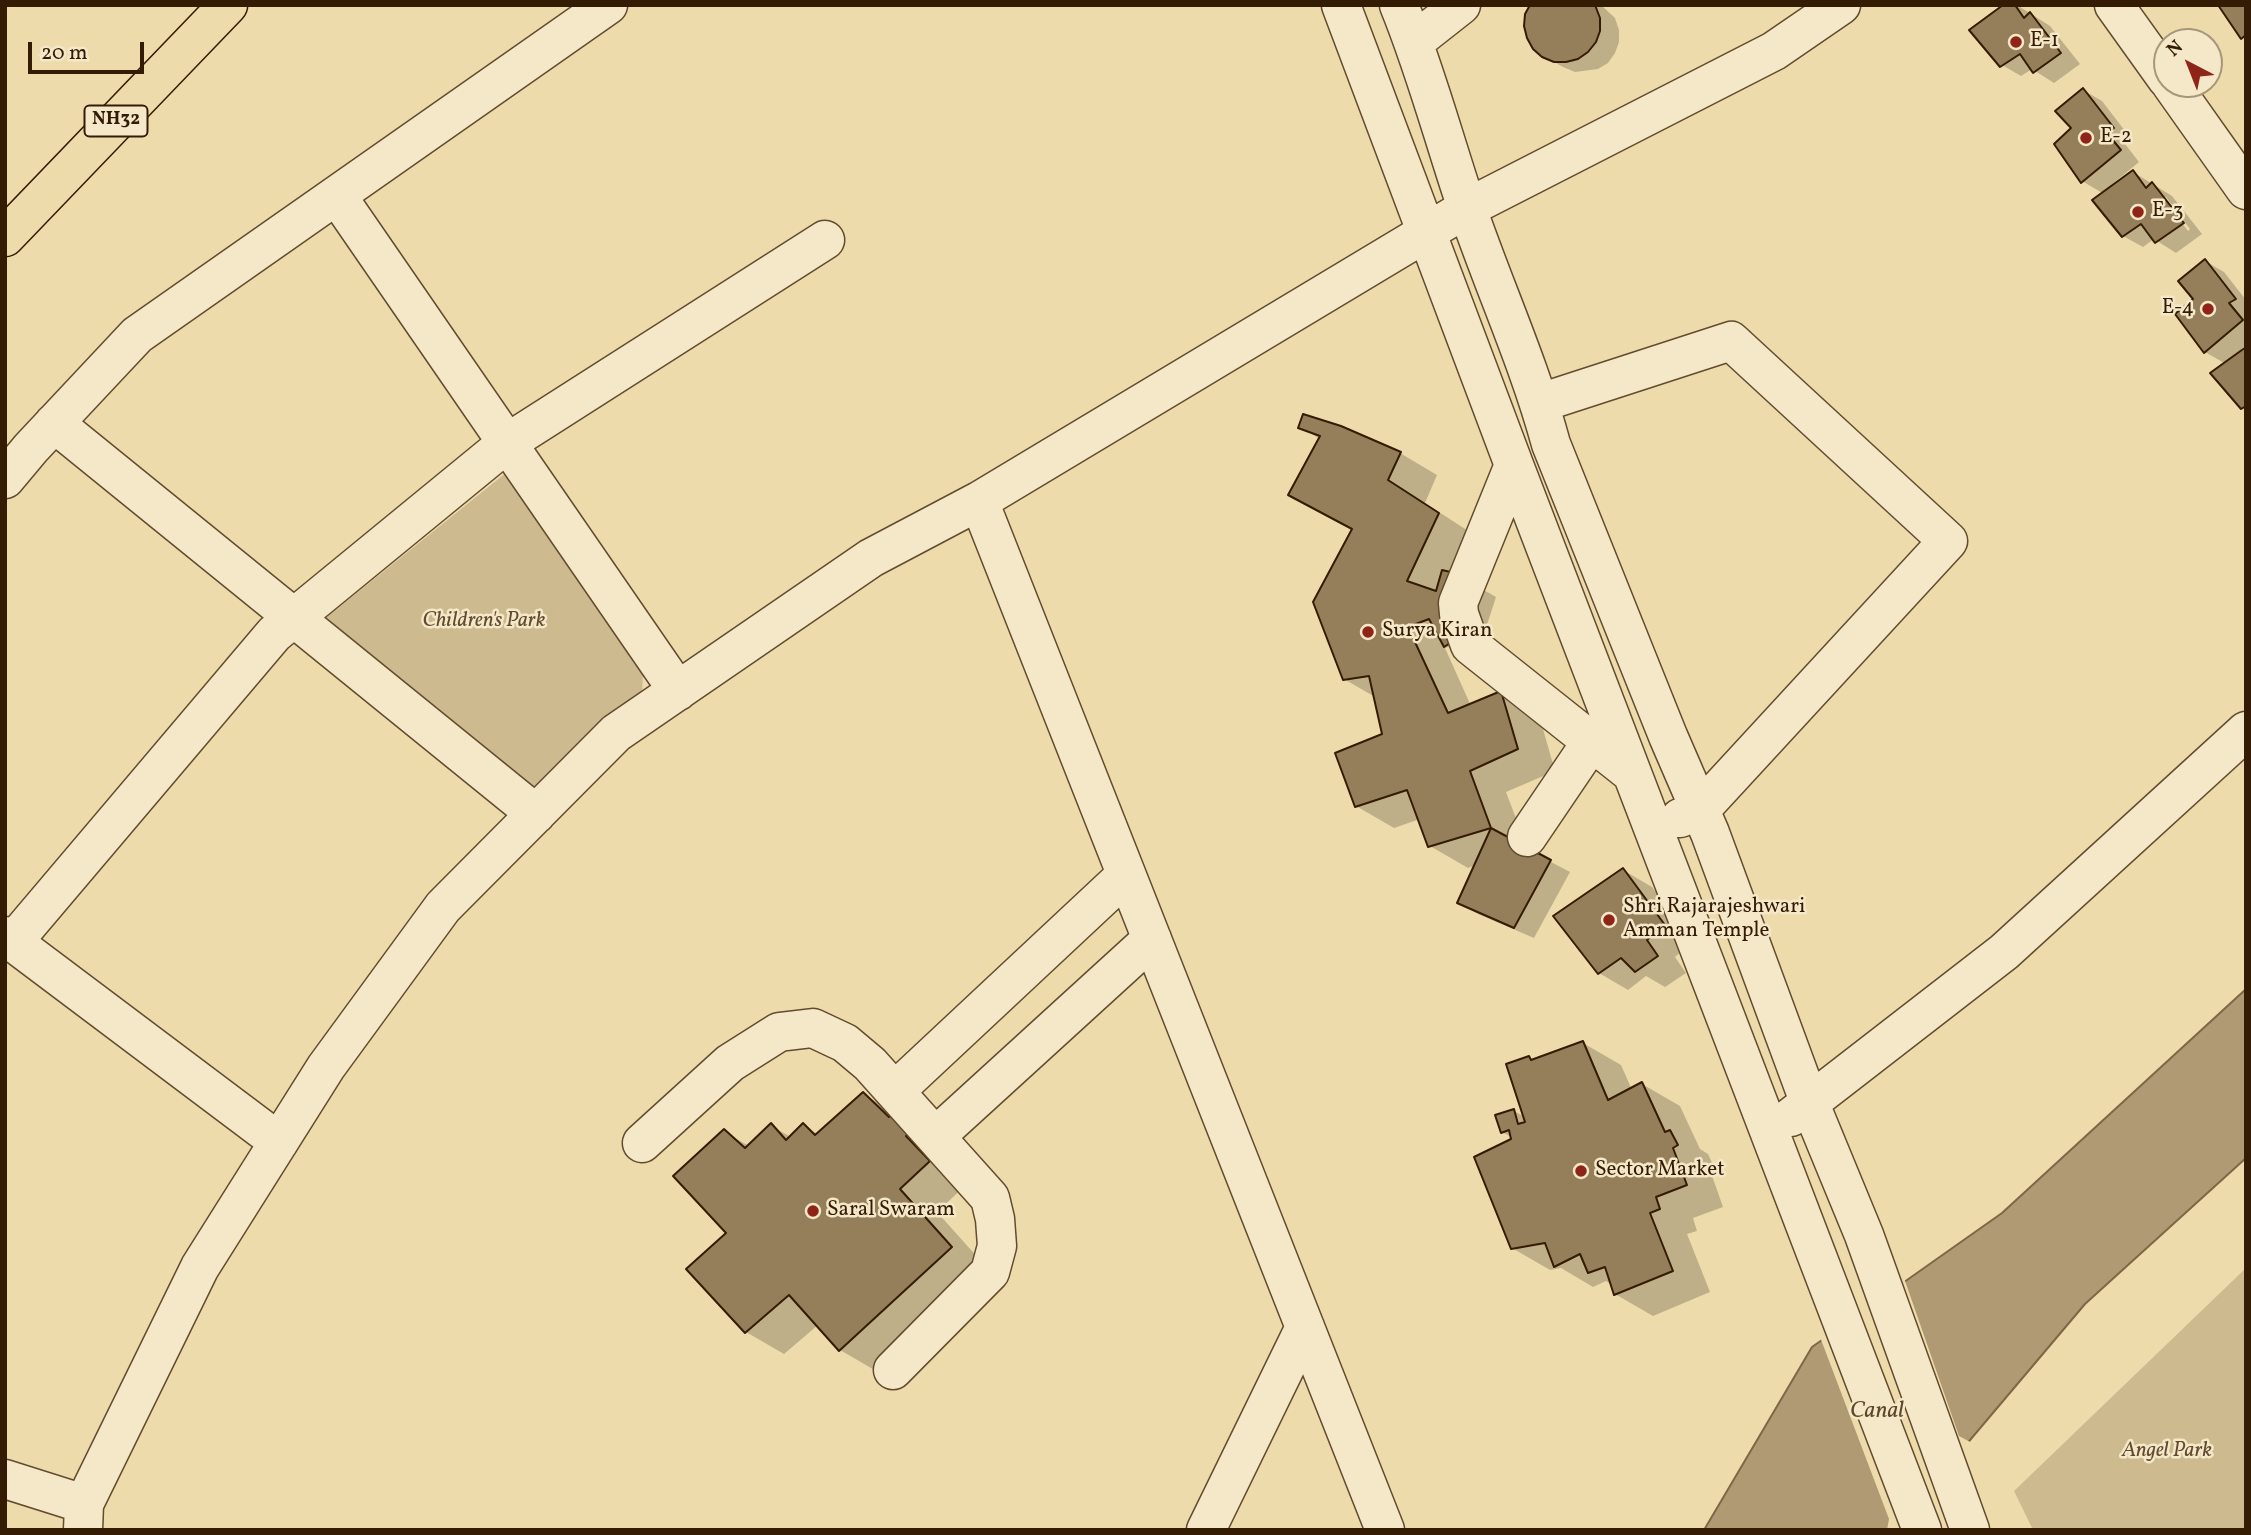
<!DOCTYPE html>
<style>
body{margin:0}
#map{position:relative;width:2251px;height:1535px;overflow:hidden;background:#eedbac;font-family:Vollkorn,serif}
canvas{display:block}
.frame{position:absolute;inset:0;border:7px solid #341b04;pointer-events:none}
.north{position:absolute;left:2153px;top:28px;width:70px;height:70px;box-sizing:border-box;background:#f4e8c9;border:2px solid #a7967a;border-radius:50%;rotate:318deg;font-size:19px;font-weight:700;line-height:28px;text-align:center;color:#341b04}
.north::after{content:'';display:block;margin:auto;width:24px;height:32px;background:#8f2418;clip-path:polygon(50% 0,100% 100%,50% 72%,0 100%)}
.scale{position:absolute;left:28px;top:42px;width:116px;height:32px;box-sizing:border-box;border:4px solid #341b04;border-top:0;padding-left:9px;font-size:21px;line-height:24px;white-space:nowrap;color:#341b04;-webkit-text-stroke:5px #f4e8c9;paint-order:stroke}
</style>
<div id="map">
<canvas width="2251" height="1535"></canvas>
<div class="frame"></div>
<div class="north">N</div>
<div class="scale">20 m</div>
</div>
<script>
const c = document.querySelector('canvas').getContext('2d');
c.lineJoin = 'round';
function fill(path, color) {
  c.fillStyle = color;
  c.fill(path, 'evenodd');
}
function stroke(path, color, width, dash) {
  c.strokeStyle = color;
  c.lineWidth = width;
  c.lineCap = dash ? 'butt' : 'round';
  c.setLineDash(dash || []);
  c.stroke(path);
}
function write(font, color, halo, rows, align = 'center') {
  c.font = font + ' Vollkorn,serif';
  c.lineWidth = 5;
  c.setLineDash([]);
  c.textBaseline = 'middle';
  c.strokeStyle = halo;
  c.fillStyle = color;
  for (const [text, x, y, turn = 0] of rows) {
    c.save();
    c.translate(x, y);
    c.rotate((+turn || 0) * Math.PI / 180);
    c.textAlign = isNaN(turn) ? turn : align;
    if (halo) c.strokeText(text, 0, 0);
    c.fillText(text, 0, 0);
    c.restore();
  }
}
fill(new Path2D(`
 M507 472 643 672 642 696 532 794 322 621Z
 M2246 1268V1530H2033L2014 1491Z`), '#ceba8f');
const water = new Path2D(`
 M2246 989V1158L2085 1304 1894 1530H1704L1812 1347 2002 1213Z`);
fill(water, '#af9a73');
stroke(water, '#7e6747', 2);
fill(new Path2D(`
 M1904 1278 1959 1436 1972 1443 1899 1530H1887L1889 1519 1820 1337Z`), '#eedbac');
fill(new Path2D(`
 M1532 5H1601L1615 18 1619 30V42L1615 53 1608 63 1598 69 1575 72 1563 67 1543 56Z
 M2006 5H2017L2050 26 2080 64 2054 83 2032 69 2021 76 2002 65Z
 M2083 90 2102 101 2132 140 2125 144 2139 162 2111 185 2113 187 2133 172 2172 196 2202 234 2176 253 2154 239 2143 247 2123 236 2104 194 2082 181 2074 128ZM2162 197H2166L2190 229 2188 231Z
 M2205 261 2224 272 2246 300V345L2241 349 2242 351 2246 349V410L2242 408 2226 364 2205 352 2196 299Z
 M1300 427 1400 453 1437 475 1425 503 1476 536 1458 575 1496 597 1485 631 1483 667 1448 647 1445 648 1471 706 1501 693 1539 715 1555 771 1506 792 1528 850 1570 872 1534 938 1478 914 1459 903 1476 865 1468 868 1430 846 1420 819 1394 828 1356 806 1384 735 1375 697 1344 679 1354 530 1320 439Z
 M1623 870 1652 887 1692 942 1675 957 1686 973 1665 987 1646 976 1628 990 1599 973Z
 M1583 1043 1621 1065 1632 1090 1642 1084 1680 1106 1700 1149 1708 1154 1714 1167 1710 1170 1723 1207 1693 1218 1697 1231 1687 1234 1710 1292 1653 1316 1615 1294 1612 1285 1606 1281 1593 1287 1561 1268 1550 1270 1512 1248 1515 1139 1502 1132 1514 1111 1525 1117 1529 1058 1535 1061Z
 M863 1094 896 1113 967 1184 937 1212 988 1269 878 1372 840 1350 818 1325 784 1354 746 1332 728 1233 724 1132 749 1146 771 1126 791 1137 803 1126 818 1134Z`), '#0003');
const building = new Path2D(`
 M1530 5H1595L1600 18V31L1596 42 1588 52 1578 59 1566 62H1554L1542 57 1533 49 1527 38 1524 26 1525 14Z
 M2003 5H2015L2024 18 2030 12 2061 53 2033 73 2020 54 2000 67 1969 30Z
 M2218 5H2246V35L2241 39Z
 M2083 88 2114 128 2107 133 2121 150 2081 183 2054 144 2071 128 2055 111Z
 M2133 170 2146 188 2152 182 2184 223 2155 243 2141 224 2122 237 2092 200Z
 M2205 259 2236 299 2229 303 2243 320 2204 353 2175 314 2193 299 2178 281Z
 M2246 347V406L2241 409 2210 373Z
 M1303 414 1341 426 1401 452 1388 480 1439 513 1407 581 1436 591 1442 570 1459 574 1458 638 1444 647 1429 619 1408 627 1448 713 1501 691 1518 749 1470 771 1491 828 1428 847 1407 790 1355 807 1335 753 1382 734 1369 676 1343 680 1313 602 1352 529 1288 495 1320 436 1298 428Z
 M1491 828 1551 860 1514 928 1457 903Z
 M1623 868 1665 925 1647 940 1658 956 1635 972 1621 958 1598 974 1553 916Z
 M1583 1041 1608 1100 1642 1082 1665 1132 1670 1130 1678 1145 1673 1148 1687 1185 1656 1197 1660 1209 1650 1213 1673 1271 1614 1295 1605 1267 1588 1273 1580 1254 1554 1267 1545 1243 1511 1249 1474 1157 1511 1139 1509 1130 1501 1133 1495 1115 1514 1109 1518 1124 1525 1122 1506 1064 1529 1056 1531 1060Z
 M863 1092 889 1117 903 1104 920 1123 906 1136 930 1161 900 1189 952 1247 839 1351 789 1295 745 1333 686 1269 726 1233 673 1176 724 1129 745 1148 771 1123 786 1140 803 1123 815 1135Z`);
fill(building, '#957f5b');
stroke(building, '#341b04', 2);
const minor = new Path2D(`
 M1341 5 1514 465 1922 1530
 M1399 5C1426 71 1444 140 1467 208 1494 287 1529 363 1551 444L1668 736 1710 833 1810 1104 1864 1235 1970 1530
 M2114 5 2167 79
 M1414 42 1461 5
 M2171 84 2246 190
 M337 196 678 691
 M1540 403 1731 341 1948 541 1700 810 1680 818
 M54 423 536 814
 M1514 465 1458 603 1459 614 1470 645 1630 772
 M5 479 31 448 137 335 608 5
 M979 501 1385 1530
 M1527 837 1592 741
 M5 936 279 1142
 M13 942 274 634 507 443 825 240
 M895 1091 1126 875
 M1791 1117 2004 952 2246 731
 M936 1136 1152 939
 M642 1143 730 1063 779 1032 813 1028 845 1043 870 1064 990 1198 995 1219 997 1246 990 1272 893 1370
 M5 1479 84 1504
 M83 1530 84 1504 200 1267 326 1067 443 907 616 733 871 558 979 501 1467 208 1774 51 1841 5
 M1206 1530 1305 1327`);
const highway = new Path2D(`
 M5 237 228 5`);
stroke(minor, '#624b2e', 41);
stroke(highway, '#341b04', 41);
stroke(minor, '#f4e8c9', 38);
stroke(highway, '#eedbac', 38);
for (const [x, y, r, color] of [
 [2016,42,7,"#8f2418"],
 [2086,138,7,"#8f2418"],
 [2138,212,7,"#8f2418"],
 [2208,309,7,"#8f2418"],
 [1368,632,7,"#8f2418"],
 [1609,920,7,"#8f2418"],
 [1581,1171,7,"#8f2418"],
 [813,1211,7,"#8f2418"]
]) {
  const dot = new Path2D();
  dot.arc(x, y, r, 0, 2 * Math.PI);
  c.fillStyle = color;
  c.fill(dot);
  stroke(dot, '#f4e8c9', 2.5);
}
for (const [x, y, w] of [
 [116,121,63]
]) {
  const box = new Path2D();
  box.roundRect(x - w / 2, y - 15.5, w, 31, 5);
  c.fillStyle = '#f4e8c9';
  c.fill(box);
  stroke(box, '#341b04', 2);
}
write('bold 19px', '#341b04', null, [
 ["NH32",116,121]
]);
write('21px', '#341b04', '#f4e8c9', [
 ["E-1",2030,42],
 ["E-2",2100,138],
 ["E-3",2152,212],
 ["E-4",2194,309,"right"],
 ["Surya Kiran",1382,632],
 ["Shri Rajarajeshwari",1623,908],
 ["Amman Temple",1623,932],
 ["Sector Market",1595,1171],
 ["Saral Swaram",827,1211]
], 'left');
write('italic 21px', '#624b2e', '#f4e8c9', [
 ["Children's Park",484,622],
 ["Angel Park",2167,1452]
]);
write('italic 23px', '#5f472b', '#f4e8c9', [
 ["Canal",1877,1413]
]);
</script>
